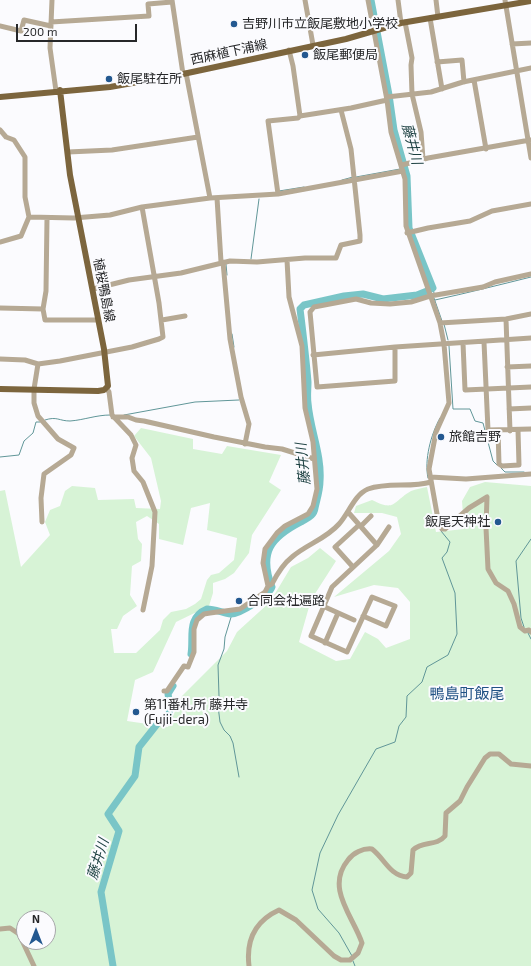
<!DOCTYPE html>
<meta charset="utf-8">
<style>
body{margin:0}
#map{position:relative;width:531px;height:966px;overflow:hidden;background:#fbfbfe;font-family:"Exo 2",sans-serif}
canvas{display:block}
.north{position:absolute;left:16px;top:910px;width:40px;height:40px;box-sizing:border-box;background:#fbfbfe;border:1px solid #a6a6a9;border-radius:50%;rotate:0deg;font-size:11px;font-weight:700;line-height:16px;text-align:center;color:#262729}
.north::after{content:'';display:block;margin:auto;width:14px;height:18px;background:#235890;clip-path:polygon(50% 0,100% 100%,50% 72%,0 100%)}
.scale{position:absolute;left:16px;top:24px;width:121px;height:18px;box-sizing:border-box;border:2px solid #262729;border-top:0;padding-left:5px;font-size:12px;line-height:14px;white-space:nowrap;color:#262729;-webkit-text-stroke:3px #fbfbfe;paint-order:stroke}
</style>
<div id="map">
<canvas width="531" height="966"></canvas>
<div class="north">N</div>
<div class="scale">200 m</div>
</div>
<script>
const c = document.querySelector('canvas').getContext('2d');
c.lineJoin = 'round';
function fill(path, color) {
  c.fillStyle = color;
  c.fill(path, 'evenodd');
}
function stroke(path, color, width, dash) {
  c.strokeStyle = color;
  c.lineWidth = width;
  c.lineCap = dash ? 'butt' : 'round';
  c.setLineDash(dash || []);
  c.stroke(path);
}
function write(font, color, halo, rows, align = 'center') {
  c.font = font + ' "Exo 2","Noto Sans JP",sans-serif';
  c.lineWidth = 4;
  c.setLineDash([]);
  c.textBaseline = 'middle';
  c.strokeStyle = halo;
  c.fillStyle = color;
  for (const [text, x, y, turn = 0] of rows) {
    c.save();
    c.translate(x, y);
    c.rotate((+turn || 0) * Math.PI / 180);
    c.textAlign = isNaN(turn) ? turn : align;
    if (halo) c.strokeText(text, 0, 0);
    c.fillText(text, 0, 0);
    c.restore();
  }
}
fill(new Path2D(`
 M141 428 193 439V449L222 454 227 446 281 455 269 482 281 490 252 535 249 553 234 573 225 579 213 583V593L209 606 176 622 153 672 135 680 127 721 168 727 182 696 227 651 237 632 270 602 291 567 308 558 320 548 336 561 311 600 299 642 336 661 350 659 365 632 378 639 386 648 410 639V602L398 588 374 585 334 597 389 551 401 534 397 517 382 513H354L356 506 372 500C396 512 392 502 411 491 416 489 422 488 427 487L436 532 464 529 462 501 470 487 485 482 531 486V966H0V491L5 490 21 567 50 535 45 522 50 510 60 506 65 491 72 486 95 488 98 500 134 499 136 508 160 509 161 501 151 458 134 436ZM210 503 207 530 237 538 234 560 219 573 211 575 207 580 201 599 195 604 186 609 171 612 163 620 160 630 136 653H114L111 629H117L123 616 137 606 130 595 132 566 141 561 142 544 138 539 136 522 147 516 159 524V539L183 545 191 508ZM24 918H48V942H24Z`), '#d7f3d6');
stroke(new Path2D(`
 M356 177 400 169
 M342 180 353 177
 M279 191 304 187
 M251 259 259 199
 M226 264 227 275
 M433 288 434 293
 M434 298 442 321
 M435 300C467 293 499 285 531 277
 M444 324 448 340
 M232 334 234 347
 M449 346 453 409H470L475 421 483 423 493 461 497 465
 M124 415 195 402 239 400
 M45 420C57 416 59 421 70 421 84 420 96 415 110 415
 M0 457 19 455 24 441 33 433 36 422H40
 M501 468 505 472H524
 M428 478C424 460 431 434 440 418
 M232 614 225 637 224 649 218 665 219 696 218 706 220 722 224 730 230 736 233 743 239 777
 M524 627 521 618 516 561 531 539
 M528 633 531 639
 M352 956 339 933 318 909 312 890 320 853 338 815 376 749 395 742 399 726 406 717 407 696 422 682 427 667 448 655 457 634 455 593 442 558 447 552 450 542 441 531
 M353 961 355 966`), '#609698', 1);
stroke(new Path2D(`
 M371 0 389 95 394 130 407 176 409 228 433 288 431 289
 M191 654C194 637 186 618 207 609 215 609 223 613 231 614 240 614 270 595 272 587 259 553 270 538 301 522 307 518 314 516 315 508 317 499 320 490 320 481 322 455 310 429 308 403 307 396 308 389 308 382 306 358 303 333 300 309L304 305 344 296 363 294 383 299 417 295 427 291
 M113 966 101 892 119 831 108 814 135 776 139 747 158 723 169 716 170 705 168 694 173 686`), '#79c5c7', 7);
stroke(new Path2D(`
 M52 0 50 48 56 91
 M172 0 183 74
 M305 0 313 45
 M368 0 387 100 391 132 405 179 406 226 440 323 444 344 449 403 436 432 429 469 439 525 442 529H445L469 508 487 497 486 528 488 569 496 583 508 591 514 604 520 627 525 631 529 630 531 632
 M398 0 401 23
 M436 0 438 17
 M505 0 531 158
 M430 18 442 89
 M51 22 149 16 148 4 172 2
 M405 22 412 58 411 65 412 94 421 132 423 159
 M0 26 21 31 24 20 51 26
 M512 44 531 43
 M289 50 293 66 300 116
 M437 62 462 60 464 82
 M186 73 210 198
 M474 80 486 149
 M387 97 431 92 463 82 531 68
 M0 130 6 137 14 140 25 157V197L29 217 21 236 0 242
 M68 152 112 150 198 137
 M402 165 428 158 530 140
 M278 194 268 121 298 118 300 116 351 108 387 100
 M217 198 221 262
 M29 217 74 218 110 215 142 207 210 198 278 194 403 171
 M407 233 428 228 470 221 492 211 531 204
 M223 262 230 339 241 397 249 424 245 444
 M93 289 129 280 181 273 230 261 257 262 305 258H336L341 245 360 241V235L351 149 341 110
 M0 308 43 309 45 320H98
 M43 309 46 291 47 218
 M506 319 510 431
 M162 320 185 316
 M440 323 506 319 531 314
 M484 342 488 430 531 429
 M463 343 465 390 531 387
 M395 347V381L317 387 310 312 314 307 356 299 371 303 390 304 411 302 430 296 483 287 495 282 531 274
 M313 355 395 347 531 338
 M0 359 25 360 38 364 60 361 132 347 159 339 163 337 159 303 142 207
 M38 364 34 389V403L38 416 58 439 74 448 71 455 44 474 41 498 42 522
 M507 367 531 366
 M107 389 109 392 112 415 131 435 136 445 132 458 134 471 143 482 155 512 152 566 143 610
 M509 409 531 408
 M113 417H128L136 420 144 421 214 437 265 447 282 449 314 459
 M498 430 499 464 502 466 519 465 518 430
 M430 477 466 479 531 474
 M348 512 377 545
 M361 526 371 516
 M353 567 335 547 359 525
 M268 586 272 584C277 574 283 564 292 557 307 544 326 539 339 524 349 513 354 495 368 489 388 482 411 488 431 482
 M325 607 354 620
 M363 616 386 626 395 606 372 597 347 652 311 636 332 587 377 545 389 527
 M325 643 338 613
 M164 691H167L184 666 188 667 194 652V629L197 620 204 614 210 613 240 609 265 592 268 586 263 563 265 549 277 533 285 526 308 514 313 506 317 489 313 442 305 408 302 346 289 297 287 260
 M0 929 10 928 19 934 34 966
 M249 966C246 941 255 921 279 910L296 920 334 956 341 960H350L358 953 362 943C353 916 325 888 348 860 353 853 363 848 372 849 385 859 389 875 407 877L411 873 413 850C423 840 436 847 445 836L446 813 460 801 467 787 485 758 490 754H499L511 764 531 766`), '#b6a994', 5);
stroke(new Path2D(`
 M0 97 110 87 183 74 346 39 401 23 531 1
 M0 389 98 391 104 390 108 386 104 349 70 175 60 90`), '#7c653d', 6);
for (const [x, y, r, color] of [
 [234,24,4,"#235890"],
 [305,55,4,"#235890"],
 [109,79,4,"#235890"],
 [441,437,4,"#235890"],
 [498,522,4,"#235890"],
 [239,601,4,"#235890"],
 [136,712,4,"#235890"]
]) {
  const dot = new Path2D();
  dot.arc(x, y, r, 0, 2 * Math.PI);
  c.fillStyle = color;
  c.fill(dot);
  stroke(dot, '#fbfbfe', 1.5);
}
write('13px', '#262729', '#fbfbfe', [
 ["吉野川市立飯尾敷地小学校",242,24],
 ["飯尾郵便局",313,55],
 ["飯尾駐在所",117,79],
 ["旅館吉野",449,437],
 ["飯尾天神社",490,522,"right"],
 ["合同会社遍路",247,601],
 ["第11番札所 藤井寺",144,705],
 ["(Fujii-dera)",144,720]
], 'left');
write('13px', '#262729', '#fbfbfe', [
 ["西麻植下浦線",229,52,-12],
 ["植桜鴨島線",104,290,79]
]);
write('italic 14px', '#1b3f40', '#fbfbfe', [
 ["藤井川",412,144,75],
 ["藤井川",303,464,-96],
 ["藤井川",98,859,-73]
]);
write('15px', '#205184', '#fbfbfe', [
 ["鴨島町飯尾",467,694]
]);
</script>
